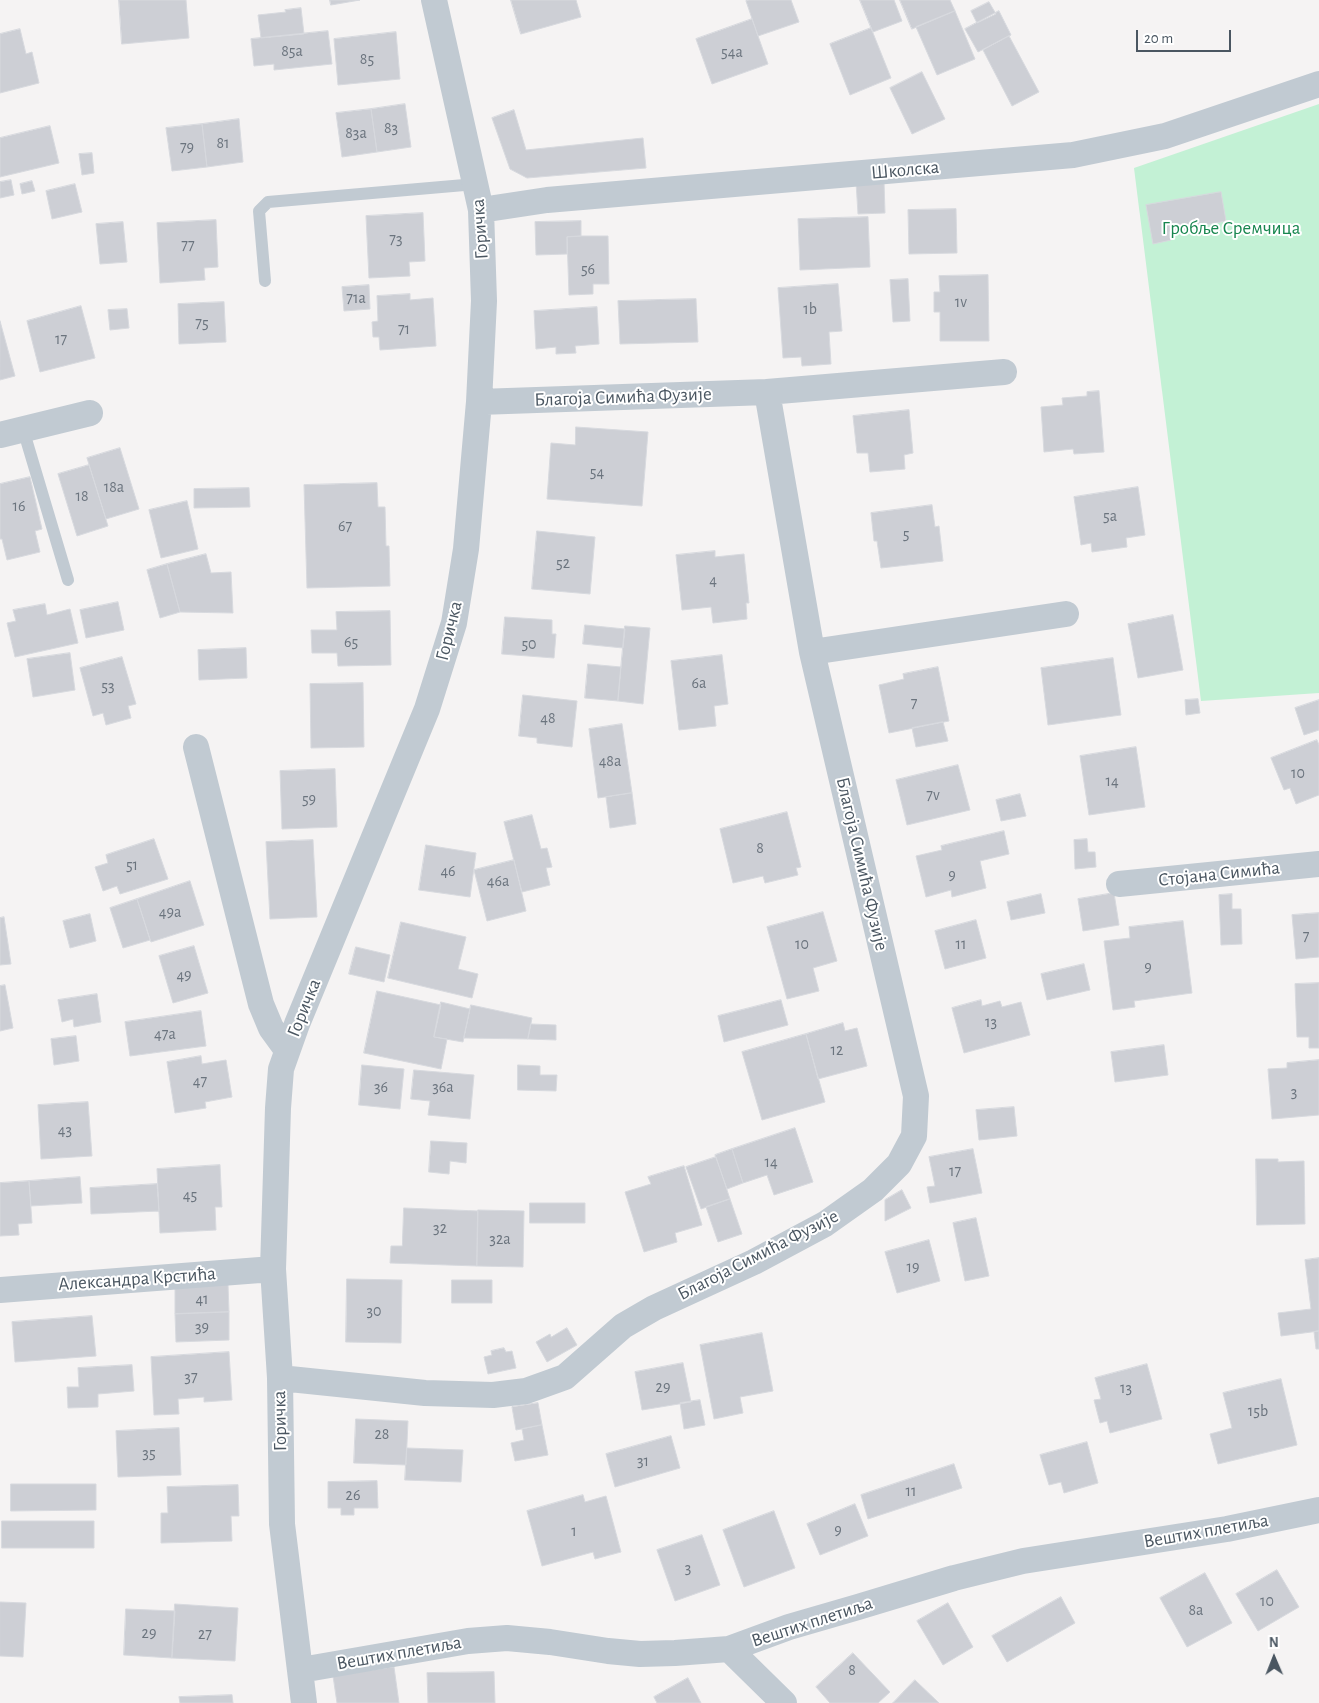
<!DOCTYPE html>
<meta charset="utf-8">
<style>
body{margin:0}
#map{position:relative;width:1319px;height:1703px;overflow:hidden;background:#f5f3f3;font-family:"Alegreya Sans",sans-serif}
canvas{display:block}
.north{position:absolute;left:1249px;top:1633px;width:50px;height:50px;-webkit-text-stroke:4px #fff;paint-order:stroke;rotate:359deg;font-size:14px;font-weight:700;line-height:20px;text-align:center;color:#4a5661}
.north::after{content:'';display:block;margin:auto;width:18px;height:22px;background:#4a5661;clip-path:polygon(50% 0,100% 100%,50% 72%,0 100%)}
.scale{position:absolute;left:1136px;top:30px;width:95px;height:22px;box-sizing:border-box;border:2px solid #4a5661;border-top:0;padding-left:6px;font-size:15px;line-height:18px;white-space:nowrap;color:#4a5661;-webkit-text-stroke:4px #fff;paint-order:stroke}
</style>
<div id="map">
<canvas width="1319" height="1703"></canvas>
<div class="north">N</div>
<div class="scale">20 m</div>
</div>
<script>
const c = document.querySelector('canvas').getContext('2d');
c.lineJoin = 'round';
function fill(path, color) {
  c.fillStyle = color;
  c.fill(path, 'evenodd');
}
function stroke(path, color, width, dash) {
  c.strokeStyle = color;
  c.lineWidth = width;
  c.lineCap = dash ? 'butt' : 'round';
  c.setLineDash(dash || []);
  c.stroke(path);
}
function write(font, color, halo, rows, align = 'center') {
  c.font = font + ' "Alegreya Sans",sans-serif';
  c.lineWidth = 4;
  c.setLineDash([]);
  c.textBaseline = 'middle';
  c.strokeStyle = halo;
  c.fillStyle = color;
  for (const [text, x, y, turn = 0] of rows) {
    c.save();
    c.translate(x, y);
    c.rotate((+turn || 0) * Math.PI / 180);
    c.textAlign = isNaN(turn) ? turn : align;
    if (halo) c.strokeText(text, 0, 0);
    c.fillText(text, 0, 0);
    c.restore();
  }
}
fill(new Path2D(`
 M1319 104V693L1201 701 1134 168Z`), '#c3f1d5');
const building = new Path2D(`
 M119 0H186L189 38 122 44Z
 M330 0H360L331 5Z
 M511 0H576L581 17 521 34Z
 M749 0H791L799 22 758 36 746 1Z
 M860 0H894L902 21 873 32Z
 M900 0H950L955 11 912 29Z
 M989 2 996 14 977 23 971 11Z
 M301 8 304 34 261 38 258 15 286 12 285 10Z
 M955 11 975 59 937 75 916 27Z
 M999 11 1011 35 978 52 965 29Z
 M752 19 768 64 712 84 696 39Z
 M871 28 891 78 850 95 830 44Z
 M20 29 26 54 32 52 39 83 0 93V34Z
 M328 31 332 64 274 70V64L254 66 251 39Z
 M396 32 400 79 338 85 334 39Z
 M1009 36 1039 92 1012 106 983 50Z
 M922 72 945 119 912 134 890 88Z
 M405 104 411 147 377 152 371 109Z
 M371 109 377 152 342 157 336 113Z
 M514 110 526 150 643 138 646 168 527 178 510 169 492 118Z
 M239 119 243 162 207 167 202 124Z
 M202 124 207 167 172 171 166 128Z
 M50 126 59 163 0 177V138Z
 M92 153 94 173 82 175 79 154Z
 M11 180 14 195 0 198V182Z
 M32 181 35 191 22 194 20 184Z
 M884 181 885 213 858 214 856 182Z
 M75 184 82 212 52 219 46 191Z
 M1221 192 1226 221 1169 232 1171 240 1153 244 1146 205Z
 M956 209 957 253 909 254 908 210Z
 M423 213 425 261 409 262 410 276 369 278 366 216Z
 M868 217 870 267 800 270 798 219Z
 M216 220 218 267 204 268 205 280 160 283 157 223Z
 M581 221V236L567 237V254L536 255 535 222Z
 M123 222 127 262 100 264 96 224Z
 M581 236H608L609 284H593V294L569 295 567 237Z
 M988 275 989 341H940V312H934V292H940L939 276Z
 M908 279 910 321 893 322 890 280Z
 M838 284 842 331 829 332 831 364 802 366 801 357 783 358 778 288Z
 M369 285 370 309 344 311 342 287Z
 M410 294V300L433 298 436 346 380 350 379 337H373L372 322 378 321 377 296Z
 M696 299 698 342 620 344 618 301Z
 M224 302 226 342 179 344 178 304Z
 M81 306 95 358 40 372 27 321Z
 M597 307 599 344 575 346 576 353 556 354V347L536 349 534 311Z
 M127 309 129 328 110 330 108 310Z
 M0 321 15 376 0 380Z
 M1099 391 1104 452 1074 454 1073 449 1044 452 1041 407 1063 405 1062 398 1087 396V392Z
 M909 410 913 453 904 455 905 469 870 472 868 453H857L853 416Z
 M576 427 648 432 642 506 547 499 551 443 575 445Z
 M120 448 139 509 106 519 87 458Z
 M89 465 108 526 77 536 58 474Z
 M30 477 42 529 35 531 40 552 7 560 2 539H0V484Z
 M377 483 378 507H385L386 546H389L390 586 307 588 304 485Z
 M1138 487 1145 535 1126 538 1127 547 1092 552 1091 543 1081 545 1074 497Z
 M249 488 250 507 194 508V489Z
 M187 501 198 549 161 558 149 510Z
 M932 505 935 527 939 526 943 561 881 568 877 541H874L871 513Z
 M537 531 595 537 590 594 532 589Z
 M715 551V557L744 554 749 603H746L747 619 713 623 711 607 682 610 676 555Z
 M206 554 211 573 231 572 233 613 180 612 167 564Z
 M167 564 180 612 160 618 147 570Z
 M118 602 124 630 86 638 80 610Z
 M45 604 47 615 70 609 78 643 15 657 7 623 16 621 13 610Z
 M390 611 391 665 338 666 337 653H312L311 630H337L336 612Z
 M1173 615 1183 670 1138 678 1128 624Z
 M505 617 552 620V634H556L554 658 502 654Z
 M585 625 625 629 623 648 583 644Z
 M625 626 650 628 643 704 618 701Z
 M246 648 247 678 199 680 198 650Z
 M70 653 75 690 33 697 27 659Z
 M722 655 728 704 714 706 716 726 679 730 671 661Z
 M122 657 136 704 128 706 131 718 106 725 103 713 93 716 80 668Z
 M1113 658 1121 715 1048 725 1041 668Z
 M588 664 621 667 618 701 585 698Z
 M938 667 949 721 889 733 879 685 904 679 903 674Z
 M363 683 364 747 311 748 310 684Z
 M523 695 577 701 572 747 537 743V738L519 736Z
 M1198 699 1200 713 1186 715 1185 700Z
 M1319 700V730L1304 735 1295 708Z
 M943 722 948 741 916 747 912 728Z
 M622 724 632 793 598 798 589 729Z
 M1317 740 1319 745V795L1296 804 1290 788 1284 790 1271 758Z
 M1136 747 1145 807 1089 815 1080 756Z
 M958 765 970 810 907 825 896 780Z
 M335 769 337 827 282 829 280 771Z
 M632 793 636 824 610 828 606 797Z
 M1020 794 1026 816 1001 821 996 800Z
 M787 812 801 867 796 868 798 875 765 883 763 876 733 883 720 829Z
 M532 815 541 849 547 848 552 867 546 868 550 885 522 892 504 822Z
 M1004 831 1009 854 980 861 986 888 952 897 951 890 926 897 916 856 942 850 941 846Z
 M154 839 168 879 120 894 117 886 103 891 95 867 108 863 106 855Z
 M1087 839 1088 852H1095L1096 867 1075 869 1074 840Z
 M313 840 317 917 270 919 266 842Z
 M426 845 476 853 470 897 419 890Z
 M514 860 526 911 487 921 474 870Z
 M190 881 204 925 151 942 137 899Z
 M1114 893 1119 925 1083 931 1078 899Z
 M1041 894 1045 913 1011 920 1007 902Z
 M1232 894V909H1241L1242 944 1221 945 1219 895Z
 M137 899 150 940 123 948 110 908Z
 M823 912 837 961 813 968 819 991 787 999 767 927Z
 M1319 913V957L1296 959 1292 915Z
 M90 914 96 941 70 948 63 921Z
 M4 917 11 964 0 965V918Z
 M976 920 986 958 945 969 935 931Z
 M1183 921 1192 993 1134 1001 1135 1007 1113 1010 1104 941 1130 938 1129 927Z
 M401 922 466 937 458 969 478 974 472 998 388 978Z
 M194 946 208 993 173 1003 159 956Z
 M356 947 390 955 384 982 349 974Z
 M1084 964 1090 990 1047 1000 1041 974Z
 M1319 983V1048H1309V1037H1297L1295 984Z
 M5 985 13 1028 0 1031V986Z
 M377 991 441 1005 434 1037 447 1039 441 1069 364 1053Z
 M97 994 101 1022 74 1027 73 1019 62 1022 58 1000Z
 M781 1000 788 1025 724 1042 718 1016Z
 M981 1000 982 1006 1000 1001 1002 1007 1021 1002 1030 1035 964 1053 952 1008Z
 M441 1002 470 1009 463 1042 434 1037Z
 M471 1005 532 1018 528 1039 464 1038Z
 M201 1011 206 1046 130 1056 125 1022Z
 M843 1023 845 1031 857 1028 867 1066 818 1079 806 1034Z
 M531 1024 556 1025V1040L528 1039Z
 M806 1034 825 1102 762 1120 742 1052Z
 M76 1036 79 1061 54 1065 51 1039Z
 M1164 1045 1168 1075 1115 1082 1111 1052Z
 M201 1056 202 1064 226 1060 232 1097 205 1102 206 1108 175 1113 167 1062Z
 M1319 1060V1115L1272 1119 1268 1069 1287 1068V1063Z
 M362 1065 404 1069 400 1109 359 1105Z
 M518 1065 540 1066V1075H557L556 1091 518 1090Z
 M414 1070 474 1075 470 1119 428 1115 430 1101 411 1099Z
 M88 1102 92 1156 41 1159 38 1105Z
 M1014 1107 1017 1136 979 1140 976 1110Z
 M795 1128 813 1182 774 1195 767 1175 743 1183 732 1149Z
 M431 1141 467 1143 466 1163 450 1161 449 1174 429 1172Z
 M732 1149 743 1183 727 1189 715 1155Z
 M973 1149 982 1193 930 1203 927 1187 935 1186 929 1157Z
 M716 1157 730 1199 701 1209 686 1167Z
 M1256 1159H1278V1162L1304 1161 1305 1224 1257 1225Z
 M220 1165 222 1207H215L216 1230 160 1233 157 1169Z
 M684 1166 702 1225 675 1233 677 1242 644 1252 625 1192 651 1184 648 1177Z
 M80 1177 82 1203 31 1206 29 1181Z
 M29 1181 32 1223 18 1224 19 1235 0 1236V1183Z
 M157 1184 159 1211 91 1214 90 1188Z
 M902 1190 911 1208 885 1221V1200Z
 M730 1199 742 1234 718 1242 706 1207Z
 M530 1203H585V1223H530Z
 M404 1208 478 1211 477 1266 390 1263 391 1246H402Z
 M478 1210 524 1211 523 1267 477 1266Z
 M976 1218 989 1276 965 1281 953 1223Z
 M929 1240 940 1281 897 1293 885 1252Z
 M1319 1258V1331L1281 1336 1278 1313 1311 1309 1305 1260Z
 M347 1279 402 1280 401 1343 346 1342Z
 M452 1280H492V1303H452Z
 M228 1284 229 1312 175 1314V1286Z
 M229 1312V1340L176 1342 175 1314Z
 M92 1316 96 1356 15 1362 12 1322Z
 M567 1328 577 1345 547 1362 536 1342 550 1334 551 1337Z
 M1319 1331V1349H1316L1314 1332Z
 M762 1333 773 1391 740 1397 743 1413 714 1419 700 1345Z
 M504 1348 506 1352 512 1351 516 1368 488 1374 484 1357 492 1355 491 1351Z
 M229 1352 232 1400 204 1402V1397L178 1399 179 1414 154 1415 151 1357Z
 M683 1363 691 1402 642 1410 635 1372Z
 M1147 1364 1162 1419 1110 1433 1107 1421 1100 1423 1094 1400 1101 1399 1095 1378Z
 M132 1365 134 1391 98 1394V1407L68 1408 67 1387H79L78 1368Z
 M1281 1379 1297 1445 1218 1464 1210 1434 1232 1428 1223 1393Z
 M700 1400 705 1425 684 1429 680 1403Z
 M538 1403 542 1425 516 1430 512 1407Z
 M356 1419 408 1421 406 1465 354 1463Z
 M542 1425 548 1455 515 1461 511 1443 524 1440 522 1429Z
 M179 1428 181 1475 118 1477 116 1431Z
 M671 1436 680 1468 615 1487 606 1454Z
 M1087 1442 1098 1483 1064 1493 1061 1482 1049 1485 1040 1455Z
 M407 1448 463 1450 461 1482 405 1480Z
 M954 1464 962 1488 868 1519 861 1495Z
 M377 1481 378 1508H354V1515H341V1508H328V1482Z
 M11 1484H96V1510L11 1511Z
 M238 1485 239 1516H231L232 1541 161 1543V1513H168L167 1487Z
 M583 1495 585 1502 606 1496 621 1552 595 1559 593 1552 542 1566 527 1511Z
 M855 1504 868 1536 820 1555 807 1524Z
 M774 1511 795 1568 744 1587 723 1530Z
 M2 1521H94V1548H2Z
 M702 1535 720 1585 675 1601 657 1550Z
 M1277 1570 1299 1607 1258 1631 1236 1594Z
 M1205 1573 1232 1623 1187 1647 1160 1598Z
 M1061 1597 1075 1623 1007 1662 992 1636Z
 M0 1602 26 1603 23 1657 0 1656Z
 M948 1603 973 1647 943 1665 917 1621Z
 M175 1604 238 1608 235 1661 172 1658Z
 M126 1609 175 1611 172 1658 124 1655Z
 M853 1653 890 1692 878 1703H830L816 1687Z
 M394 1667 399 1703H337L333 1676Z
 M494 1672 495 1703H428L427 1673Z
 M688 1678 701 1703H657L654 1697Z
 M915 1680 939 1703H893Z
 M232 1695 233 1703H180L179 1697Z`);
fill(building, '#cdcfd5');
stroke(building, '#d7d9de', 1);
stroke(new Path2D(`
 M265 281 259 211 268 202 476 184
 M23 429 68 580`), '#c1cad2', 12);
stroke(new Path2D(`
 M481 210 547 200 1073 155 1165 136 1319 84
 M767 392 1004 372
 M0 435 90 413
 M812 652 1066 614
 M196 747 261 1004 271 1028 287 1050
 M1119 884 1319 864
 M0 1290 273 1269
 M280 1378 425 1393 493 1395 526 1391 565 1377 623 1326 654 1308 754 1262 825 1224 873 1190 899 1164 914 1136 916 1096 812 652 767 392 479 402
 M729 1649 784 1703
 M301 1670 468 1641 507 1638 550 1642 608 1651 640 1654 675 1653 729 1649 789 1627 858 1607 954 1578 1023 1561 1227 1529 1319 1510
 M304 1703 282 1524 280 1378 273 1269 278 1108 281 1069 297 1024 427 709 454 623 466 549 479 402 484 301 481 210 434 0`), '#c1cad2', 26);
write('16px', '#6b747e', null, [
 ["85a",292,51],
 ["54a",732,52],
 ["85",367,59],
 ["83",391,128],
 ["83a",356,133],
 ["81",223,143],
 ["79",187,147],
 ["73",396,239],
 ["77",188,245],
 ["56",588,269],
 ["71a",356,298],
 ["1v",961,302],
 ["1b",810,309],
 ["75",202,323],
 ["71",404,329],
 ["17",61,339],
 ["54",597,472],
 ["18a",114,487],
 ["18",82,496],
 ["16",19,506],
 ["5a",1110,516],
 ["67",345,526],
 ["5",906,534],
 ["52",563,563],
 ["4",713,580],
 ["65",351,642],
 ["50",529,644],
 ["6a",699,683],
 ["53",108,686],
 ["7",914,703],
 ["48",548,718],
 ["48a",610,761],
 ["10",1298,773],
 ["14",1112,781],
 ["7v",933,795],
 ["59",309,799],
 ["8",760,848],
 ["51",132,865],
 ["46",448,871],
 ["9",952,875],
 ["46a",498,881],
 ["49a",170,912],
 ["7",1306,936],
 ["10",802,944],
 ["11",961,944],
 ["9",1148,967],
 ["49",184,975],
 ["13",991,1022],
 ["47a",165,1034],
 ["12",837,1050],
 ["47",200,1081],
 ["36",381,1087],
 ["36a",443,1087],
 ["3",1294,1092],
 ["43",65,1130],
 ["14",771,1162],
 ["17",955,1171],
 ["45",190,1195],
 ["32",440,1228],
 ["32a",500,1239],
 ["19",913,1267],
 ["41",202,1299],
 ["30",374,1311],
 ["39",202,1327],
 ["37",191,1377],
 ["29",663,1387],
 ["13",1126,1388],
 ["15b",1258,1411],
 ["28",382,1434],
 ["35",149,1453],
 ["31",643,1461],
 ["11",911,1491],
 ["26",353,1495],
 ["9",838,1530],
 ["1",574,1531],
 ["3",688,1568],
 ["10",1267,1601],
 ["8a",1196,1610],
 ["29",149,1633],
 ["27",205,1634],
 ["8",852,1670]
]);
write('19px', '#4a5661', '#fff', [
 ["Школска",905,170,-5],
 ["Горичка",480,229,-94],
 ["Благоја Симића Фузије",623,397,-2],
 ["Горичка",449,631,-76],
 ["Благоја Симића Фузије",862,864,77],
 ["Стојана Симића",1219,874,-6],
 ["Горичка",304,1008,-68],
 ["Благоја Симића Фузије",758,1255,-27],
 ["Александра Крстића",137,1279,-4],
 ["Горичка",280,1421,-91],
 ["Вештих плетиља",1206,1531,-10],
 ["Вештих плетиља",812,1622,-18],
 ["Вештих плетиља",399,1653,-10]
]);
write('19px', '#17864f', '#fff', [
 ["Гробље Сремчица",1231,228]
]);
</script>
